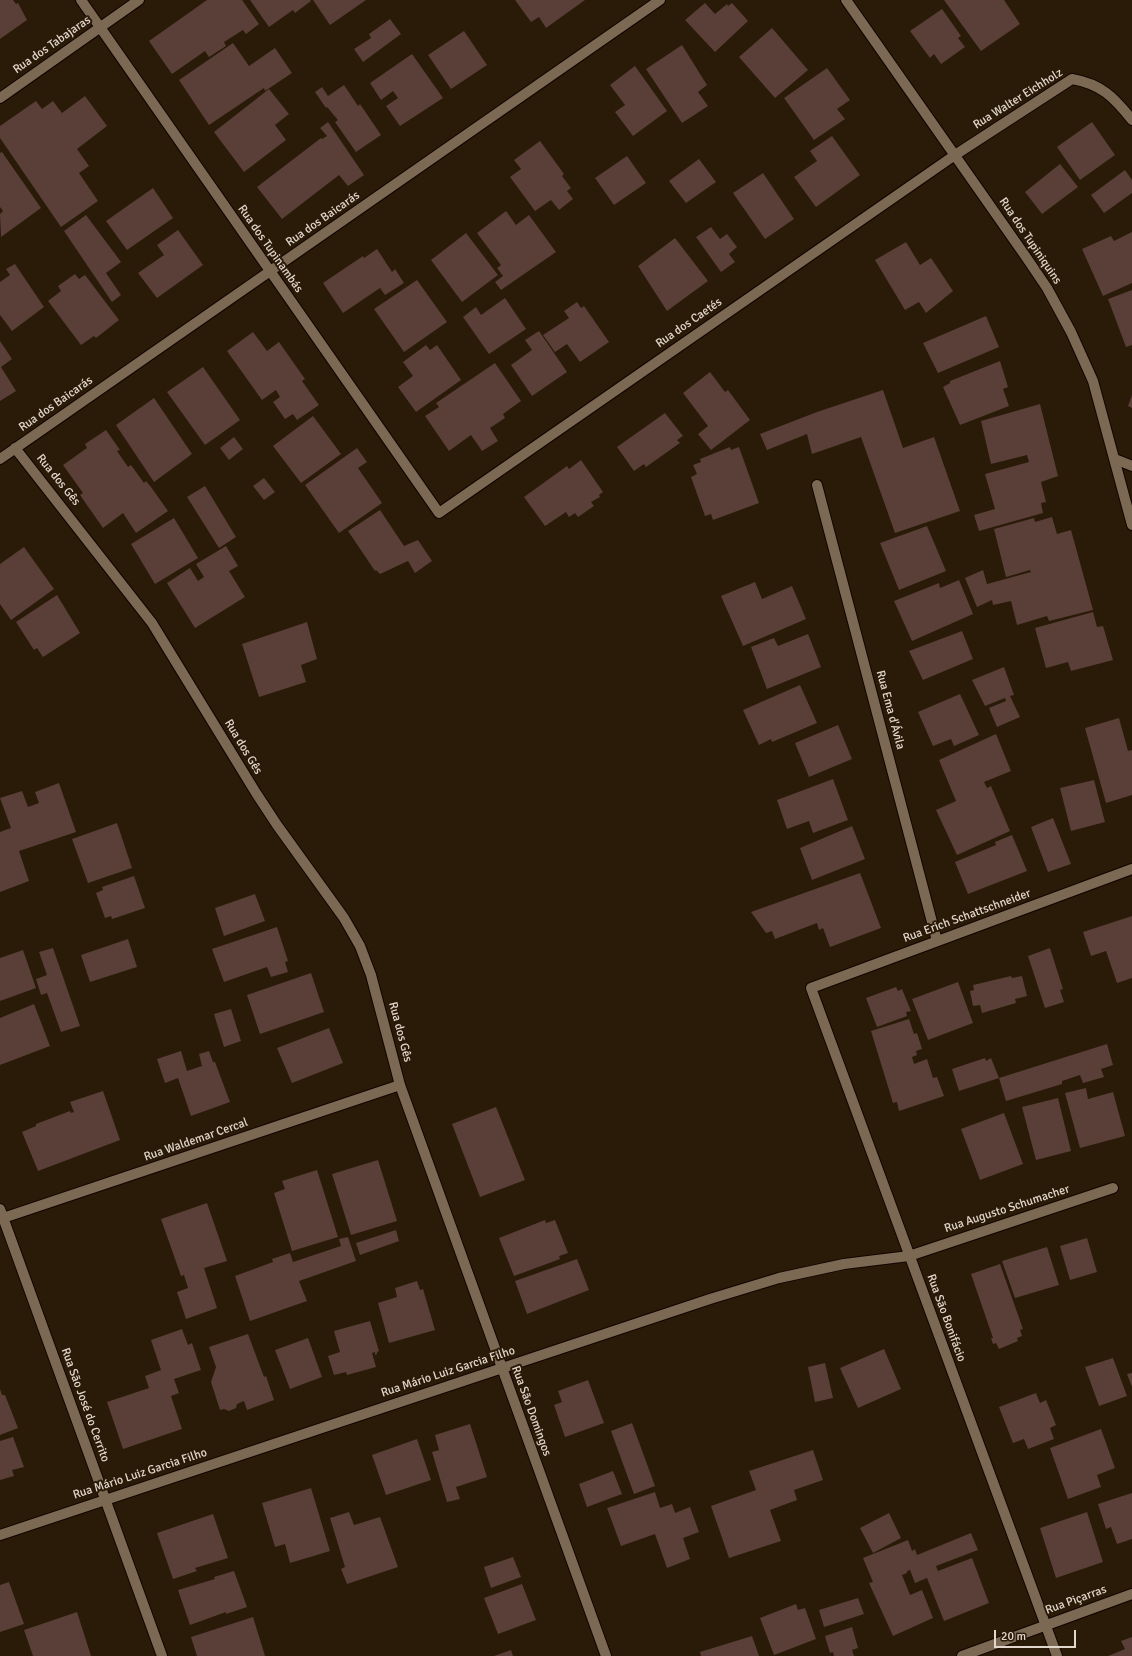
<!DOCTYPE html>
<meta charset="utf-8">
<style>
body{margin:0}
#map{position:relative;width:1132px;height:1656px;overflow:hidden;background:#2a1a08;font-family:Signika,sans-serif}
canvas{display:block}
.scale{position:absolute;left:994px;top:1630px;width:82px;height:18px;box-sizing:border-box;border:2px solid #e2d7cc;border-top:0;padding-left:5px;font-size:12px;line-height:14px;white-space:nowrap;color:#e2d7cc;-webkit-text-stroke:3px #2a1a08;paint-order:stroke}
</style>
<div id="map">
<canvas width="1132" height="1656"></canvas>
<div class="scale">20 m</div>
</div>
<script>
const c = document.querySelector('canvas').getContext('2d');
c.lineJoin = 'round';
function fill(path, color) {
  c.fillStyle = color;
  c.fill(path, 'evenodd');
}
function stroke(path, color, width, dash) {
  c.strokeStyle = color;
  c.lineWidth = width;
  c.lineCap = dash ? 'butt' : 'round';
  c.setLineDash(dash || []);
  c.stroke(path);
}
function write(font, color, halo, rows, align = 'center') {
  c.font = font + ' Signika,sans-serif';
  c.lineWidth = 4;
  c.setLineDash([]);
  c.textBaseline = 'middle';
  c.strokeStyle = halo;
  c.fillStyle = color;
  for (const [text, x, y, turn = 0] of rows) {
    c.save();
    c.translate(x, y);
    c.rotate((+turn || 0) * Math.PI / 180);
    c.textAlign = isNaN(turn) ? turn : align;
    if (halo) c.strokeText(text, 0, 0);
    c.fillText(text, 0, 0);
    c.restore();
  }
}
fill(new Path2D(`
 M0 0H13L16 4 18 3 27 20 0 39Z
 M207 0H242L259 24 246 34 243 30 224 42 226 46 209 57 205 51 172 74 149 41Z
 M250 0H310L311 1 295 13 293 10 269 27Z
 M313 0H366L330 25Z
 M515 0H585L546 28 539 17 531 22Z
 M944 0H1004L1020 24 981 51Z
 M705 3 715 14 727 4 728 6 732 3 748 21 715 52 685 20Z
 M942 9 961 36 958 38 965 47 941 64 934 54 930 58 910 31Z
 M390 19 401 34 363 62 354 49 371 38 369 34Z
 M772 28 808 70 775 98 739 57Z
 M464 31 487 65 451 89 428 55Z
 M233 43 249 66 275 48 292 73 265 91 264 88 209 125 179 80Z
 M682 45 707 85 698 92 708 106 682 123 646 69Z
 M412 54 443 98 400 126 386 106 398 98 393 91 381 100 370 83Z
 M635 66 667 111 633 136 615 112 625 105 610 85Z
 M827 68 850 100 837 109 845 119 814 140 784 98Z
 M344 85 358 106 360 104 381 135 356 152 335 122 338 120 327 107 326 108 315 92 322 87 328 96Z
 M269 89 289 114 275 125 286 140 244 172 214 132Z
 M85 96 107 126 77 149 89 166 79 173 98 201 61 227 0 138V126L36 101 42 109 53 101 62 113Z
 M328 122 364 175 348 186 339 175 282 219 257 187 321 138 322 139 327 136 320 128Z
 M1092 122 1115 155 1080 180 1057 147Z
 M832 136 860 175 816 207 794 177 817 161 810 151Z
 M540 141 564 174 562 176 571 188 567 191 573 199 559 210 551 200 535 211 510 177 521 169 514 160Z
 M2 152 41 208 1 237 0 214 3 211 0 207V153Z
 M627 156 646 183 614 205 595 178Z
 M699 159 716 182 686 203 669 181Z
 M1060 164 1078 187 1042 214 1025 192Z
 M1125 170 1132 180V193L1104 213 1091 195Z
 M763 173 794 219 765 239 733 193Z
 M153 188 173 218 127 250 106 221Z
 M506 211 516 225 529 215 556 252 501 290 495 282 503 276 497 268 501 265 477 233Z
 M86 215 121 262 106 273 121 295 112 302 64 231Z
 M711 227 720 239 727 234 737 247 729 254 735 262 721 272 696 237Z
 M178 230 203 265 157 298 138 273 164 255 157 245Z
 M1132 232V283L1103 296 1082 249 1111 236 1114 241Z
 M466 233 498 275 462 302 431 260Z
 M675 238 708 281 667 311 638 266Z
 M906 242 920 265 931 258 953 291 926 313 919 302 905 310 875 260Z
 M377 249 392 272 395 269 404 283 385 295 380 288 343 313 323 283 363 256 364 258Z
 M15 264 44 307 12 331 0 315V282L10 275 6 269Z
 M75 274 79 279 85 275 119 320 96 338 94 336 81 345 48 301 61 291 58 286Z
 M417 280 447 322 404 352 374 309Z
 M1132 290V345L1126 347 1108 299Z
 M505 298 526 329 489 354 463 317 476 307 481 315Z
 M577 302 581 308 584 306 609 342 580 362 567 344 555 352 543 335 569 318 564 311Z
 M986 316 999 347 938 373 923 343Z
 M539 331 567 372 532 396 511 365 532 350 525 340Z
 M253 332 267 351 279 342 305 379 302 381 319 405 297 420 293 414 285 419 273 402 280 397 276 390 262 400 227 351Z
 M0 341 12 359 1 367 16 391 0 401Z
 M426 345 430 350 437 345 461 380 416 412 398 387 413 376 403 362Z
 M1000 361 1008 387 1003 389 1009 406 960 425 943 387 950 383V381Z
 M495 363 521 401 503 414 505 418 490 428 498 441 482 451 471 435 449 451 425 416 439 407 436 403Z
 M203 367 240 420 205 445 167 392Z
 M710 372 725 392 728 390 750 420 711 450 698 434 708 426 683 393Z
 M883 390 903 448 934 437 960 511 895 533 861 437 812 454 807 434 767 450 760 434 817 412Z
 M1132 395V408L1128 406Z
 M154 398 192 454 154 482 116 425Z
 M1040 404 1058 476 1041 482 1046 502 1041 503 1043 513 979 531 974 515 995 509 985 474 1029 462 1027 455 991 464 981 421Z
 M665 413 683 436 677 440 680 443 646 467 644 464 634 471 617 447Z
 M313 416 341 454 301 483 273 446Z
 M106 430 120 450 117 451 128 467 131 465 144 483 146 481 151 487 168 511 136 533 123 513 103 528 80 495 83 493 63 465 87 448 85 444Z
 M234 437 243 449 229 460 220 448Z
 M730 447 731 450 739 447 759 503 713 520 711 514 705 516 691 477 697 474 693 465 701 462 700 459Z
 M357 448 367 462 358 468 382 503 339 533 305 485Z
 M581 460 603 492 599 495 600 497 591 502 594 506 578 517 575 513 569 517 566 512 545 526 524 497 567 466 569 469Z
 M264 478 275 492 264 500 253 486Z
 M205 486 236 537 219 548 187 497Z
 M380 510 404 546 418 540 432 561 415 573 408 561 380 574 376 570 375 571 348 531Z
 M1052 517 1057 534 1071 530 1093 610 1049 621 1047 616 1017 625 1011 601 993 605 992 600 977 607 965 578 983 570 987 584 1031 572 1030 570 1006 577 994 529 1034 518 1035 522Z
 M174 518 198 558 155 584 131 544Z
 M927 526 946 571 899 590 880 543Z
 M226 546 238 566 229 571 245 597 195 628 167 583 190 568 198 581 204 577 196 564Z
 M24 547 54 589 11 620 0 604V564Z
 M959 580 973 614 912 641 894 601 939 583 940 588Z
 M755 582 762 599 792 586 806 619 743 646 721 596Z
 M57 595 80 633 43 657 37 648 34 650 16 622Z
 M1093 612 1097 627 1103 626 1113 660 1071 671 1068 662 1046 668 1035 628Z
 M307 622 317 659 301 665 306 682 259 697 242 644Z
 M962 631 973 659 923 680 909 651Z
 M808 634 821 667 767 689 751 647 774 638 778 646Z
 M1004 667 1014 695 1010 696 1020 717 997 727 989 708 1006 701 1005 698 985 706 972 680Z
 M800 685 817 723 772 742 771 739 759 745 743 710Z
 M960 694 979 735 954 746 951 739 933 746 918 712Z
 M1119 718 1128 751 1132 750V795L1106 803 1085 728Z
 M838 725 852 759 809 777 795 743Z
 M996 734 1011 771 984 782 987 788 991 786 1010 831 957 855 936 810 956 801 939 760Z
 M833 779 848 820 813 833 809 821 787 829 777 800Z
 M1094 780 1105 822 1071 831 1060 788Z
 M59 783 76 832 19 851 29 881 0 892V832L11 828 0 798 22 791 28 807 39 803 35 792Z
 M1053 818 1071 864 1048 872 1031 827Z
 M117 823 132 868 88 883 72 839Z
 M852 826 865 859 812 880 800 848Z
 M1012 835 1027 871 968 894 955 862 996 845 995 842Z
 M860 873 881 928 830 947 823 928 819 930 817 923 775 939 772 931 766 933 751 912Z
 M134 876 145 908 112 919 111 916 105 918 96 893 103 890 102 887Z
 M255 894 265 921 224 936 215 908Z
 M1132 916V978L1117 983 1106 951 1091 956 1083 932Z
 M277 927 288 961 285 962 288 972 271 977 267 967 224 982 212 949Z
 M128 939 137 967 90 982 81 955Z
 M53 948 80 1026 61 1032 47 993 41 995 36 979 47 975 39 952Z
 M1050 948 1063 989 1060 990 1064 1002 1045 1008 1028 956Z
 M23 950 36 988 0 1001V958Z
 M311 973 324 1012 260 1034 247 995Z
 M1011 976 1012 978 1022 976 1027 996 1015 999 1016 1003 982 1013 980 1005 973 1006 970 991 974 990 973 985Z
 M958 982 973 1023 928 1040 912 999Z
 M896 987 898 991 902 989 911 1011 906 1012 907 1016 877 1027 866 998Z
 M34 1004 50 1046 0 1065V1018Z
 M231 1009 241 1041 224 1047 214 1014Z
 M909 1019 914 1034 917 1033 922 1049 916 1051 917 1055 912 1057 914 1064 927 1059 933 1078 937 1077 944 1096 899 1111 897 1102 893 1103 871 1031Z
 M329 1028 343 1063 292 1083 277 1048Z
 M1107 1044 1113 1065 1101 1069 1104 1077 1083 1083 1080 1075 1062 1081V1084L1006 1101 999 1078Z
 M181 1051 187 1071 202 1066 199 1054 209 1051 213 1062H215L230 1102 191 1116 178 1078 165 1083 157 1059Z
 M985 1058 986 1061 991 1058 999 1078 959 1091 952 1069Z
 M1086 1088 1088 1099 1113 1092 1125 1136 1080 1148 1065 1093Z
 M103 1091 120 1140 38 1171 22 1132 36 1126V1124L70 1111 71 1113 74 1112 70 1102Z
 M1058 1098 1071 1151 1036 1160 1022 1107Z
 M496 1107 525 1180 480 1197 452 1124Z
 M1004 1113 1023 1164 980 1180 961 1129Z
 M378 1160 397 1221 351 1235 332 1174Z
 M317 1170 338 1237 292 1251 274 1193 285 1189 282 1181Z
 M207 1203 227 1261 204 1268 217 1308 186 1319 177 1292 188 1288 184 1275 181 1276 161 1219Z
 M545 1220 546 1223 555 1220 568 1253 559 1256 560 1259 514 1276 499 1238Z
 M396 1230 399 1241 360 1255 356 1243Z
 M348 1237 356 1261 299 1281 307 1301 250 1321 235 1276 273 1262 272 1259 290 1253 293 1262 341 1246 339 1239Z
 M1087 1238 1097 1272 1070 1280 1060 1246Z
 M1047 1247 1059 1285 1015 1298 1002 1261Z
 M577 1259 589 1290 527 1314 515 1281Z
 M1000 1264 1023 1329 1020 1330 1022 1336 1017 1338 1018 1341 999 1349 996 1343 993 1344 991 1338H993L971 1274Z
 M417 1281 420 1290 423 1289 435 1330 389 1343 378 1303 397 1297 395 1288Z
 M370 1321 379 1351 377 1352V1354L375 1355V1352L372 1353 376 1367 347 1375 346 1372 334 1375 328 1356 340 1352 334 1331Z
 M182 1329 188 1345 192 1343 201 1370 174 1379 179 1393 171 1396 182 1429 123 1449 107 1402 149 1388 145 1376 161 1370 151 1340Z
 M248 1334 264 1377 266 1376 274 1400 247 1410 244 1401 237 1404 236 1408 229 1411 224 1409 220 1410 211 1382 216 1367 209 1347Z
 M308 1338 322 1377 290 1389 275 1350Z
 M884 1349 901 1389 858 1408 840 1368Z
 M1113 1358 1127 1396 1099 1406 1085 1367Z
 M825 1363 833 1398 815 1402 808 1367Z
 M1132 1373V1387L1127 1374Z
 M588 1380 604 1423 565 1437 554 1405 562 1402 558 1391Z
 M0 1389 2 1395H5L18 1428 0 1435Z
 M1036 1393 1040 1403 1046 1400 1056 1425 1050 1428 1054 1439 1028 1449 1024 1439 1013 1443 999 1407Z
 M632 1423 655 1486 634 1494 611 1431Z
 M470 1424 487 1477 456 1487 460 1499 447 1502 432 1452 439 1450 435 1435Z
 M1101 1429 1115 1468 1097 1475 1101 1487 1068 1499 1050 1448Z
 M13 1437 24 1467 12 1470 14 1476 0 1480V1441Z
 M417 1439 431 1480 386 1495 372 1455Z
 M813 1450 823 1480 794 1490 797 1500 770 1510 781 1541 729 1558 711 1506 756 1490 749 1471Z
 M613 1471 622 1494 587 1507 579 1484Z
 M311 1488 330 1551 290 1563 285 1544 275 1547 262 1503Z
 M655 1492 660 1508 672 1504 675 1513 690 1507 699 1532 683 1538 690 1559 667 1568 655 1534 621 1546 607 1508Z
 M1132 1493V1539L1117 1544 1111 1527 1106 1529 1098 1504Z
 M349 1512 354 1525 380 1517 398 1567 347 1584 341 1569 345 1567 330 1518Z
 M1087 1512 1103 1562 1056 1578 1040 1528Z
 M889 1513 901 1538 873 1553 860 1528Z
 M213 1514 228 1558 195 1568 197 1571 173 1579 157 1533Z
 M971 1533 978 1550 936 1566 938 1571 972 1558 989 1603 944 1621 927 1578 915 1583 910 1570 907 1571V1573L902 1575 910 1595 922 1590 933 1618 893 1636 869 1583 873 1582 863 1558 908 1540 912 1551 915 1549 917 1555Z
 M513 1557 521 1577 491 1588 484 1567Z
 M234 1571 247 1607 226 1614V1612L190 1625 178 1590 215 1579 214 1577Z
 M9 1582 24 1624 0 1632V1585Z
 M522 1584 536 1620 498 1634 484 1598Z
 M858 1598 864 1614 824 1627 819 1610Z
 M796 1604 798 1610 805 1608 816 1639 774 1655 760 1618Z
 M77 1612 91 1656H33L24 1630Z
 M253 1617 265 1656H197L191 1637Z
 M852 1627 858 1648 852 1650 854 1656H834L833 1652 830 1653 825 1636Z
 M752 1636 759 1656H701L700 1652Z
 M1132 1637V1656H1108L1125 1649 1121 1641Z
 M511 1650 513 1656H494Z`), '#593f37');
const minor = new Path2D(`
 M81 0 439 513 955 155 1072 79C1101 84 1114 97 1132 120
 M846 0 1026 257 1047 288 1071 332 1093 381 1132 525
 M0 98 139 0
 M15 448 152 623 256 793 277 825 344 918 360 946 371 975 400 1085 606 1656
 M0 459 660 0
 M1115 459 1132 466
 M817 485 937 941
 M0 1209 162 1656
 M0 1219 400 1085
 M0 1535 710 1299 779 1278 844 1264 909 1256 1113 1188
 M962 1656 1132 1594
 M1057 1656 811 988 1132 869`);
stroke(minor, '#120500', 12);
stroke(minor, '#7c6954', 10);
write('12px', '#e2d7cc', '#2a1a08', [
 ["Rua dos Tabajaras",52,45,-35],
 ["Rua Walter Eichholz",1018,99,-32],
 ["Rua dos Baicarás",323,219,-35],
 ["Rua dos Tupiniquins",1030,241,56],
 ["Rua dos Tupinambás",270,249,55],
 ["Rua dos Caetés",689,323,-35],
 ["Rua dos Baicarás",56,404,-35],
 ["Rua dos Gês",58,480,51],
 ["Rua Ema d'Ávila",890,710,75],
 ["Rua dos Gês",243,747,59],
 ["Rua Erich Schattschneider",967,916,-20],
 ["Rua dos Gês",400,1032,75],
 ["Rua Waldemar Cercal",196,1140,-19],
 ["Rua Augusto Schumacher",1007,1209,-18],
 ["Rua São Bonifácio",946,1318,70],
 ["Rua Mário Luiz Garcia Filho",448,1372,-18],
 ["Rua São José do Cerrito",85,1405,70],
 ["Rua São Domingos",531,1411,70],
 ["Rua Mário Luiz Garcia Filho",140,1474,-18],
 ["Rua Piçarras",1076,1600,-20]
]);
</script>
